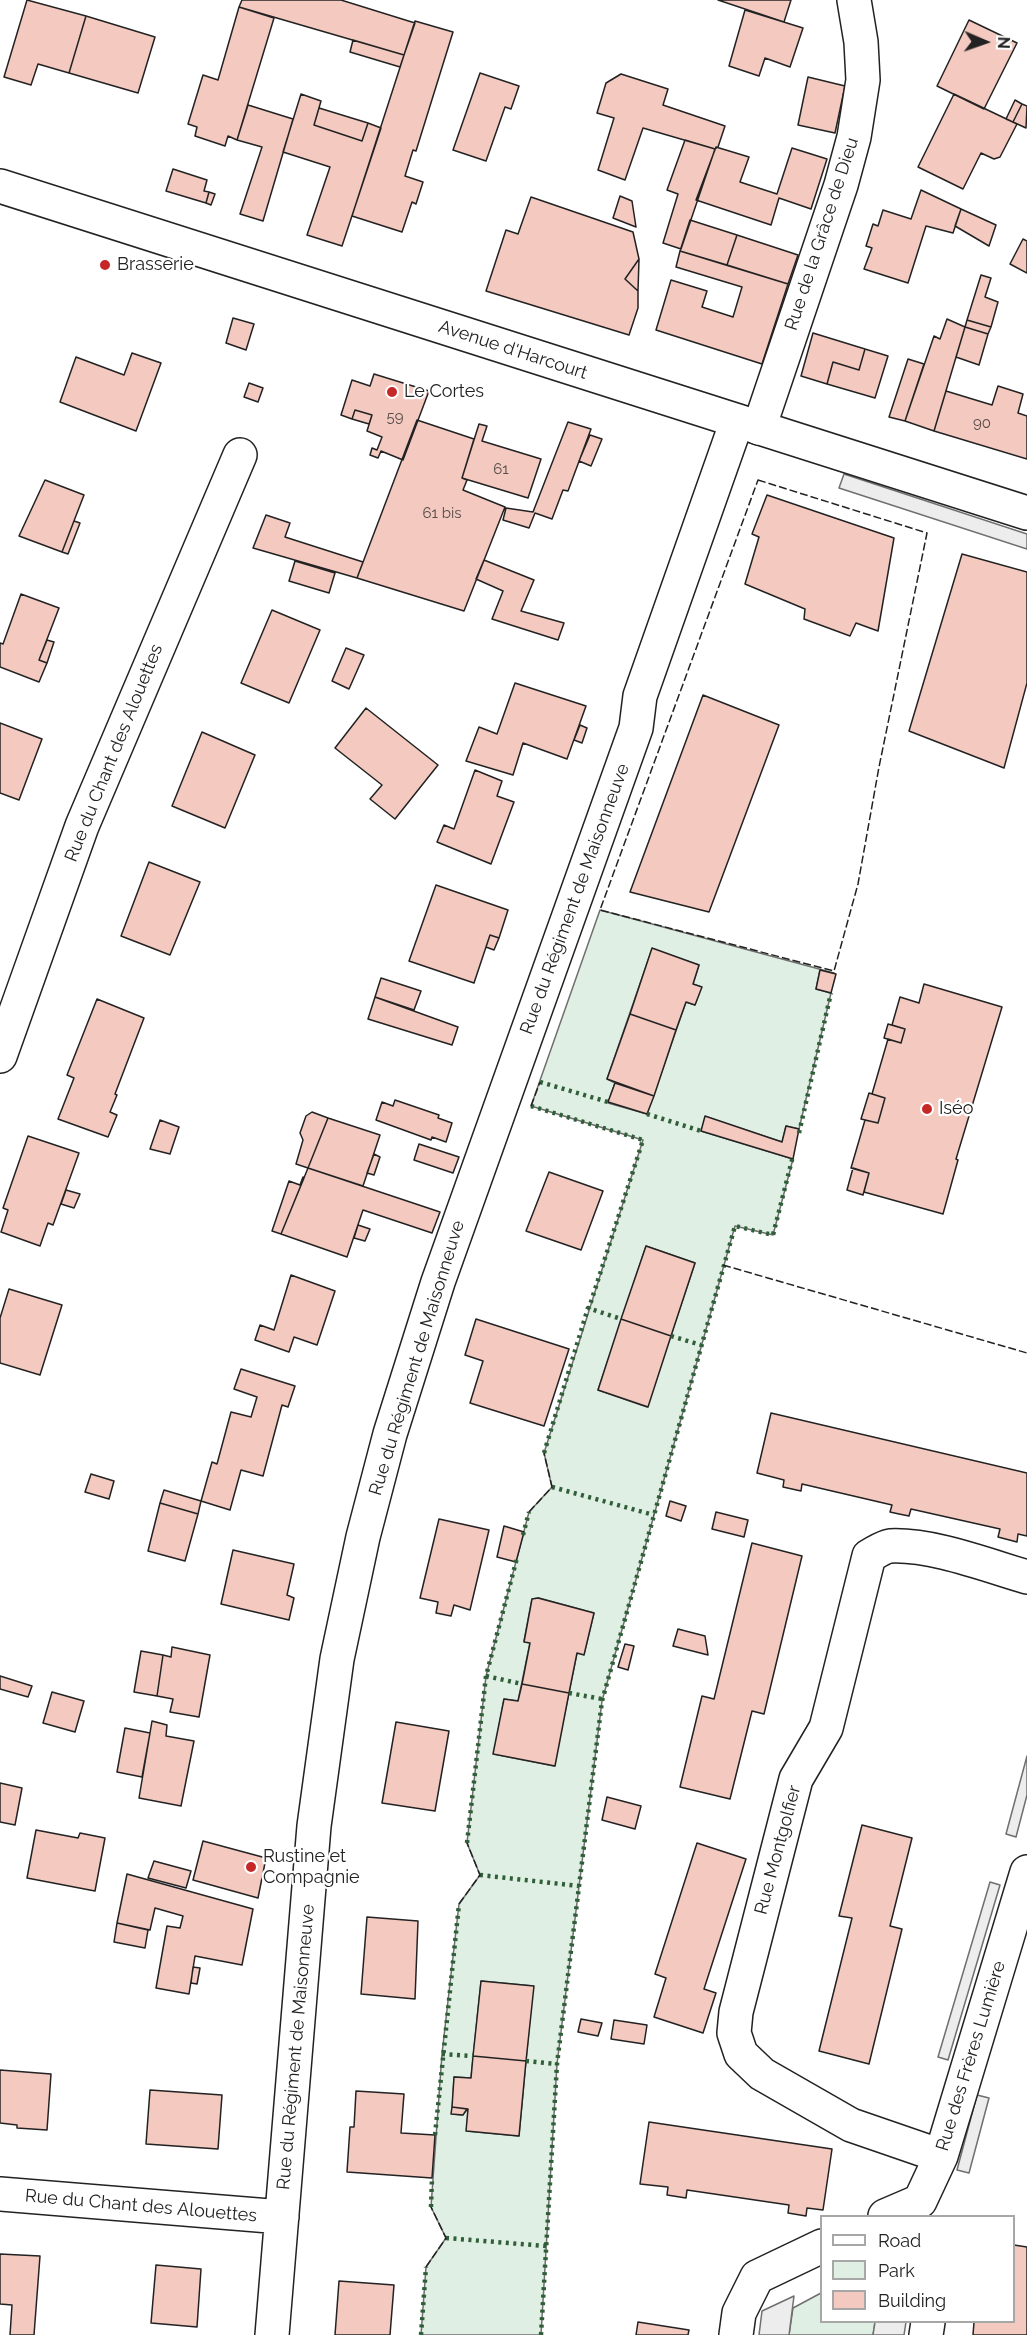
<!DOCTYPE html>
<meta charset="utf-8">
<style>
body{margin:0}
#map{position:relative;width:1027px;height:2335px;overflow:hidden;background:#fff;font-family:Raleway,sans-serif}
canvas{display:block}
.legend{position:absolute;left:820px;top:2215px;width:195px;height:108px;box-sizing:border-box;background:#fff;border:2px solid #a7a7a7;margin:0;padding:8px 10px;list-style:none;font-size:18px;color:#222}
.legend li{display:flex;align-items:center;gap:12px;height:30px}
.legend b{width:30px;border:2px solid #a7a7a7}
.north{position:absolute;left:955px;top:12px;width:60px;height:60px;-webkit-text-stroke:4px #fff;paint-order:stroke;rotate:92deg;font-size:16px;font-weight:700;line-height:24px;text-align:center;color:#222}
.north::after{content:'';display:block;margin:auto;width:21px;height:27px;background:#222;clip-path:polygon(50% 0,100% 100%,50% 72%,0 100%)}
</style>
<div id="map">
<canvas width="1027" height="2335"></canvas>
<ul class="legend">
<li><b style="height:8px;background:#fff"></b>Road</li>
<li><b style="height:16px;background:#e0efe3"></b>Park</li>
<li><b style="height:16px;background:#f3c9c0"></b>Building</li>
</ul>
<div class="north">N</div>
</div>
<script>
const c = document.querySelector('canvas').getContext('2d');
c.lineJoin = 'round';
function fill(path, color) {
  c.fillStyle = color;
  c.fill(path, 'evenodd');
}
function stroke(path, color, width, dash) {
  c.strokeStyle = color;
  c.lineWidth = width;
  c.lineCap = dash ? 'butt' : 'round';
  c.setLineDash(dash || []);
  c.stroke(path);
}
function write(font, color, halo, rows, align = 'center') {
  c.font = font + ' Raleway,sans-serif';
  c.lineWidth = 4.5;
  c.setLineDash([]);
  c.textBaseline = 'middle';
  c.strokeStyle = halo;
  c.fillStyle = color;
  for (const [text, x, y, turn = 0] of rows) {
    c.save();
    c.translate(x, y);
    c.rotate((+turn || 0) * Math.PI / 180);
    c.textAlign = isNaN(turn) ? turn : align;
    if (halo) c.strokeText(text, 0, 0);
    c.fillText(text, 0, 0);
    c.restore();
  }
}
const green = new Path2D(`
 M600 910 834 973 820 970 816 989 831 993 799 1129 786 1126 782 1142 706 1117 701 1131 793 1159 773 1235 735 1226 602 1701 557 2064 541 2335H421L426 2267 446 2238 431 2207 442 2054 459 1904 480 1875 467 1843 486 1676 529 1512 552 1487 544 1453 643 1140 531 1106ZM652 949 699 965 693 984 701 987 695 1005 686 1002 647 1114 608 1103 615 1083 607 1079ZM646 1246 695 1263 647 1407 598 1390ZM539 1598 594 1613 584 1654 577 1653 554 1766 494 1754 504 1699 518 1701 530 1643 524 1641 532 1599ZM481 1981 533 1986 519 2136 467 2131 468 2109 462 2115 452 2114 454 2077 471 2078Z
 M821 2293 822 2322H875L873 2335H789L793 2308Z`);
fill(green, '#e0efe3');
stroke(green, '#6f6f6f', 1.5);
const parking = new Path2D(`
 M844 474 1027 534V549L839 488Z
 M1027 1756V1795L1016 1837 1006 1834Z
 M990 1882 1000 1885 948 2060 938 2057Z
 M977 2095 989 2098 969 2173 957 2170Z
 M794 2296 789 2335H759L762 2311Z
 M875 2322H906L904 2335H873Z`);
fill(parking, '#ededed');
stroke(parking, '#6f6f6f', 1.5);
const building = new Path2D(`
 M27 0 86 16 69 73 38 64 31 85 4 77Z
 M242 0H341L415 23 404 55 239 7Z
 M718 0H791L784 22Z
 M239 7 274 18 237 140 228 136 225 146 195 136 197 127 188 124 203 75 218 80Z
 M745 10 803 28 790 67 765 58 759 76 729 66Z
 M86 16 155 37 138 93 69 73Z
 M969 20 1017 43 984 109 937 86Z
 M415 21 453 32 416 151 413 150 405 176 423 182 416 204 412 202 402 232 352 216Z
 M353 40 404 55 400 67 350 52Z
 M480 73 519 86 511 109 505 107 486 161 453 150Z
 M621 74 668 89 663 105 725 126 718 147 715 149 643 128 625 180 598 170 614 118 597 113 606 83Z
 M808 77 845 86 835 133 798 125Z
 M301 94 321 101 314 125 362 141 368 123 381 128 342 246 307 235 330 167 283 152Z
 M954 94 1017 124 1000 157 994 159 981 153 963 189 918 167Z
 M1015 100 1022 104 1013 122 1006 119Z
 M1022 104 1027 106 1026 128 1013 122Z
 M248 105 293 119 263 221 240 214 262 147 237 140Z
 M319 108 368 123 362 141 314 125Z
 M685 140 715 149 681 249 663 243 678 194 667 190Z
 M716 147 749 157 740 182 777 194 792 148 827 159 811 209 779 198 771 225 696 200Z
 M173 169 207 180 204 191 209 192 206 203 166 191Z
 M921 190 961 209 953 233 926 226 908 283 864 269 872 248 866 246 873 224 878 226 883 210 911 219Z
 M209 192 215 194 211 205 206 203Z
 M620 196 632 201 636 227 613 218Z
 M531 197 633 232 639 259 625 279 638 291V308L629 335 486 291 506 230 518 234Z
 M961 209 996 225 989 246 955 226Z
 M690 220 737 235 727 265 680 251Z
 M737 235 798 255 788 284 727 265Z
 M1023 239 1027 241V273L1010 264Z
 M680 251 788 284 762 364 656 330 671 280 707 291 702 307 733 317 742 287 676 267Z
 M639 259 638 291 625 279Z
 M981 275 991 278 985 297 998 302 991 327 967 320Z
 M233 318 254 324 246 350 226 343Z
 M947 319 965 327 934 431 905 421 934 336 940 339Z
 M967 320 991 327 988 334 965 327Z
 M965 327 988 334 979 365 956 357Z
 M813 333 865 349 859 370 833 362 827 384 801 376Z
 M865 349 888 356 875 398 827 384 833 362 859 370Z
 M132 353 161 363 136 431 60 402 76 357 124 375Z
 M908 359 924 364 905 421 889 417Z
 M374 374 429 391 403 460 381 451 378 458 370 455 372 448 377 450 382 437 367 431 372 415 355 410 352 419 341 415 352 380 370 386Z
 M249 383 263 388 258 402 244 397Z
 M998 386 1023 394 1018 413 1027 416V459L934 431 946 391 992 405Z
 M355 410 372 415 369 424 352 419Z
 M417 420 474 439 462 478 467 480 463 490 505 507 464 611 357 578Z
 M568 422 591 429 568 491 563 490 552 519 535 513 529 528 503 520 506 508 533 512Z
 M479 424 487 426 482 441 541 459 528 498 462 478Z
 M590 435 602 439 591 466 579 461Z
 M45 480 84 495 62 552 19 536Z
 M767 495 894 538 878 631 856 623 850 636 804 619 805 609 745 584 759 537 752 534Z
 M266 515 290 523 285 537 363 562 357 578 253 548Z
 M74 521 80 523 68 554 62 552Z
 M962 554 1027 572V683L1004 768 909 731Z
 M484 560 534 580 521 611 564 623 558 640 492 619 503 591 476 579Z
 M295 561 335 573 329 593 289 581Z
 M21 594 59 608 39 660 47 663 39 682 0 667V643L3 644Z
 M272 610 320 630 289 703 241 683Z
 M47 640 54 642 47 663 39 660Z
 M346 648 364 655 349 689 332 681Z
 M515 683 586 706 567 759 523 743 513 775 466 761 479 727 497 734Z
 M703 695 779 725 709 912 630 892Z
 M366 708 438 765 395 819 370 799 382 785 335 748Z
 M0 723 42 739 19 800 0 793Z
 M580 725 587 728 582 743 574 740Z
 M202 732 255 755 225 828 172 806Z
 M475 770 502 781 497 796 514 802 491 864 437 842 444 825 454 829Z
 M149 862 200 882 170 955 121 936Z
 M436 885 508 910 499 938 490 935 474 983 409 961Z
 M490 935 499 938 494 950 486 947Z
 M652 948 699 965 693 984 702 987 695 1005 686 1002 676 1030 630 1014Z
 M820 970 836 974 831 993 816 989Z
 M381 978 421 991 414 1010 375 997Z
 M924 984 1002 1007 956 1159 958 1160 943 1214 864 1192 869 1173 851 1168 865 1120 878 1123 885 1098 872 1094 888 1039 901 1043 905 1029 892 1025 900 997 919 1003Z
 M375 997 458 1027 452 1045 368 1019Z
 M97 999 144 1018 115 1094 117 1095 110 1112 117 1115 108 1137 58 1119 74 1078 67 1075Z
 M630 1014 676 1030 654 1096 607 1079Z
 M888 1024 905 1029 901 1043 884 1038Z
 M615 1083 654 1096 647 1114 608 1102Z
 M869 1093 885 1098 878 1123 861 1119Z
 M395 1100 439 1115 438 1118 452 1123 446 1142 432 1137 431 1140 376 1120 382 1102 393 1106Z
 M312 1112 328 1118 308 1168 296 1164 303 1140 300 1133 306 1116Z
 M705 1116 782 1142 786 1126 799 1129 793 1159 701 1131Z
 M328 1118 380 1135 363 1186 308 1168Z
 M160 1120 179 1127 170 1154 150 1149Z
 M28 1136 79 1153 53 1225 48 1223 40 1246 1 1232 8 1210 3 1208Z
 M419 1144 459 1157 453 1173 414 1160Z
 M374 1154 380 1157 374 1175 367 1173Z
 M308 1168 440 1212 432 1233 363 1210 347 1257 281 1234Z
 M853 1168 869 1173 863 1195 847 1190Z
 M549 1172 603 1191 581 1250 526 1231Z
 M303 1177 304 1178 281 1234 272 1231 289 1181 300 1185Z
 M66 1190 80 1194 74 1208 61 1204Z
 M358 1225 370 1229 365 1241 354 1238Z
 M646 1246 695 1263 671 1336 621 1319Z
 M291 1275 335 1291 317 1345 294 1337 289 1352 255 1340 260 1325 274 1330Z
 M9 1289 62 1305 40 1375 0 1363V1318Z
 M476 1319 569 1349 544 1426 470 1403 483 1361 465 1355Z
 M621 1319 671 1336 648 1407 598 1390Z
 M241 1369 295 1386 288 1407 282 1405 263 1476 241 1470 230 1510 201 1501 212 1462 217 1464 231 1412 251 1417 257 1397 234 1389Z
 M771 1413 1027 1473V1536L1018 1534 1017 1542 998 1537 1000 1529 911 1509 909 1516 899 1514 890 1512 892 1505 802 1484 801 1491 783 1487 784 1480 757 1473Z
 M91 1474 114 1481 109 1499 85 1492Z
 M164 1490 201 1501 198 1514 160 1503Z
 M670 1501 686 1506 681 1521 666 1516Z
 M160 1503 198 1514 185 1561 148 1551Z
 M716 1512 748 1520 744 1537 712 1529Z
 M439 1519 489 1530 470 1610 454 1605 451 1616 436 1613 438 1602 420 1598Z
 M504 1526 524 1532 516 1562 497 1557Z
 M752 1543 802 1556 764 1714 752 1711 730 1799 680 1787 702 1696 714 1699Z
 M233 1550 294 1564 287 1595 294 1598 289 1620 221 1604Z
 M538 1598 594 1613 584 1655 577 1653 569 1693 522 1684 530 1643 524 1642 532 1599Z
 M678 1629 705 1636 708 1655 673 1646Z
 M625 1644 634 1646 628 1670 618 1667Z
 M172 1647 210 1655 199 1717 170 1712 173 1699 157 1696 163 1655 171 1657Z
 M141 1651 163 1655 157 1696 134 1692Z
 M0 1676 32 1686 28 1697 0 1689Z
 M522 1684 569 1693 555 1766 493 1754 504 1699 518 1701Z
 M52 1692 84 1701 75 1732 43 1723Z
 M152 1721 167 1725 166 1736 194 1741 181 1806 139 1798Z
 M396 1722 449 1731 435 1811 382 1803Z
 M125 1728 150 1733 142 1777 117 1772Z
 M0 1783 22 1788 15 1825 0 1822Z
 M607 1797 641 1806 635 1829 602 1820Z
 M862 1825 912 1838 890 1926 902 1929 869 2064 819 2051 852 1918 839 1916Z
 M36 1830 78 1838 80 1833 105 1838 95 1891 27 1878Z
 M203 1841 266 1858 258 1898 193 1880Z
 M697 1843 746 1859 704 1989 716 1993 703 2033 654 2017 666 1978 655 1974Z
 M154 1861 191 1871 186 1888 148 1878Z
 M127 1874 253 1909 242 1965 195 1956 189 1994 156 1988 167 1926 180 1928 183 1916 155 1908 150 1930 117 1923Z
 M367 1917 418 1921 415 1999 361 1994Z
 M117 1923 148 1930 145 1948 114 1942Z
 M193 1967 200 1968 197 1984 191 1983Z
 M481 1981 534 1986 526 2061 473 2056Z
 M581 2019 602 2023 598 2036 578 2032Z
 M614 2020 647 2025 644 2044 611 2039Z
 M473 2056 526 2061 519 2136 466 2131 468 2109 452 2107 454 2077 471 2078Z
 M0 2070 51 2074 47 2130 17 2128V2125L0 2123Z
 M150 2090 222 2095 218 2149 146 2144Z
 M356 2091 404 2094 401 2133 435 2135 432 2178 347 2172 350 2127H354Z
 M452 2107 467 2109 463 2115 451 2114Z
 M649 2122 832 2149 823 2210 807 2208 806 2216 788 2213 789 2205 687 2190 686 2198 667 2195 668 2187 640 2184Z
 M1014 2245 1027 2247V2335H973L974 2322H1014Z
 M0 2254 40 2256 34 2335H10L12 2305 0 2304Z
 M156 2265 201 2269 197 2327 151 2323Z
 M339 2281 394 2285 390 2335H335Z
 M638 2322 689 2330 688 2335H636Z`);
fill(building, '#f3c9c0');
stroke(building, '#222', 1.5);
const minor = new Path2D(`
 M759 428 841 185 854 137 863 80 861 42 854 0
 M0 1056 82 826 240 455
 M941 2156 851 2125 762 2074 741 2054 734 2033 736 2012 796 1779 826 1728 869 1556C875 1553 883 1547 890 1546 932 1544 986 1565 1027 1577
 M0 2194 282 2217
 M885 2216 920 2201 941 2156 1027 1872
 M272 2335 314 1826 337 1659 363 1537 390 1434 438 1282 636 728 640 696 737 421
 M736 2335 739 2313 757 2277 822 2246
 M926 2335 928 2322`);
const major = new Path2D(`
 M0 186 1027 513`);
stroke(minor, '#222', 36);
stroke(major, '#222', 36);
stroke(minor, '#fff', 33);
stroke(major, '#fff', 33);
stroke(new Path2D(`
 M540 1082 608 1102
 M531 1106 643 1140 589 1308
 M647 1114 701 1131
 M799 1133 831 993
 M671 1336 701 1345
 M544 1453 588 1308 621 1319
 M552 1487 654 1515
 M523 1535 529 1512
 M486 1676 522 1684
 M569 1693 602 1699
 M467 1843 486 1676 517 1558
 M480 1875 579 1886
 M442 2054 473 2056
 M526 2061 557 2064
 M435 2135 459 1904
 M431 2207 432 2178
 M446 2238 546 2246
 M421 2335 426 2267
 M541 2335 557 2064 602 1701 735 1226 773 1235 793 1156`), '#2f5e38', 4.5, [3, 4.5]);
stroke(new Path2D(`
 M758 480 927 533 879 767 858 884 834 971 600 910Z
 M531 1106 540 1082
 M723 1265 1027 1353
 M529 1512 552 1487 544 1453
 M459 1904 480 1875 467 1843
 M426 2267 446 2238 431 2207`), '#222', 1.5, [8, 3]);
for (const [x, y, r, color] of [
 [105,265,6,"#c62828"],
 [392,392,6,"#c62828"],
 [927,1109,6,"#c62828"],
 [251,1867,6,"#c62828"]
]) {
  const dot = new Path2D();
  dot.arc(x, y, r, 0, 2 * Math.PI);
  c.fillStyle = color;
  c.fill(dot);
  stroke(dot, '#fff', 2);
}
write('15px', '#564c4a', null, [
 ["59",395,417],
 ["90",982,423],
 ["61",501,469],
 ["61 bis",442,513]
]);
write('18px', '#222', '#fff', [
 ["Rue de la Grâce de Dieu",822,234,-72],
 ["Avenue d'Harcourt",513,350,18],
 ["Rue du Chant des Alouettes",114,753,-68],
 ["Rue du Régiment de Maisonneuve",575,899,-70],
 ["Rue du Régiment de Maisonneuve",417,1358,-73],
 ["Rue Montgolfier",778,1850,-75],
 ["Rue du Régiment de Maisonneuve",296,2047,-85],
 ["Rue des Frères Lumière",971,2056,-73],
 ["Rue du Chant des Alouettes",141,2206,5]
]);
write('18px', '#222', '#fff', [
 ["Brasserie",117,265],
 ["Le Cortes",404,392],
 ["Iséo",939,1109],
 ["Rustine et",263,1857],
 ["Compagnie",263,1878]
], 'left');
</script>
